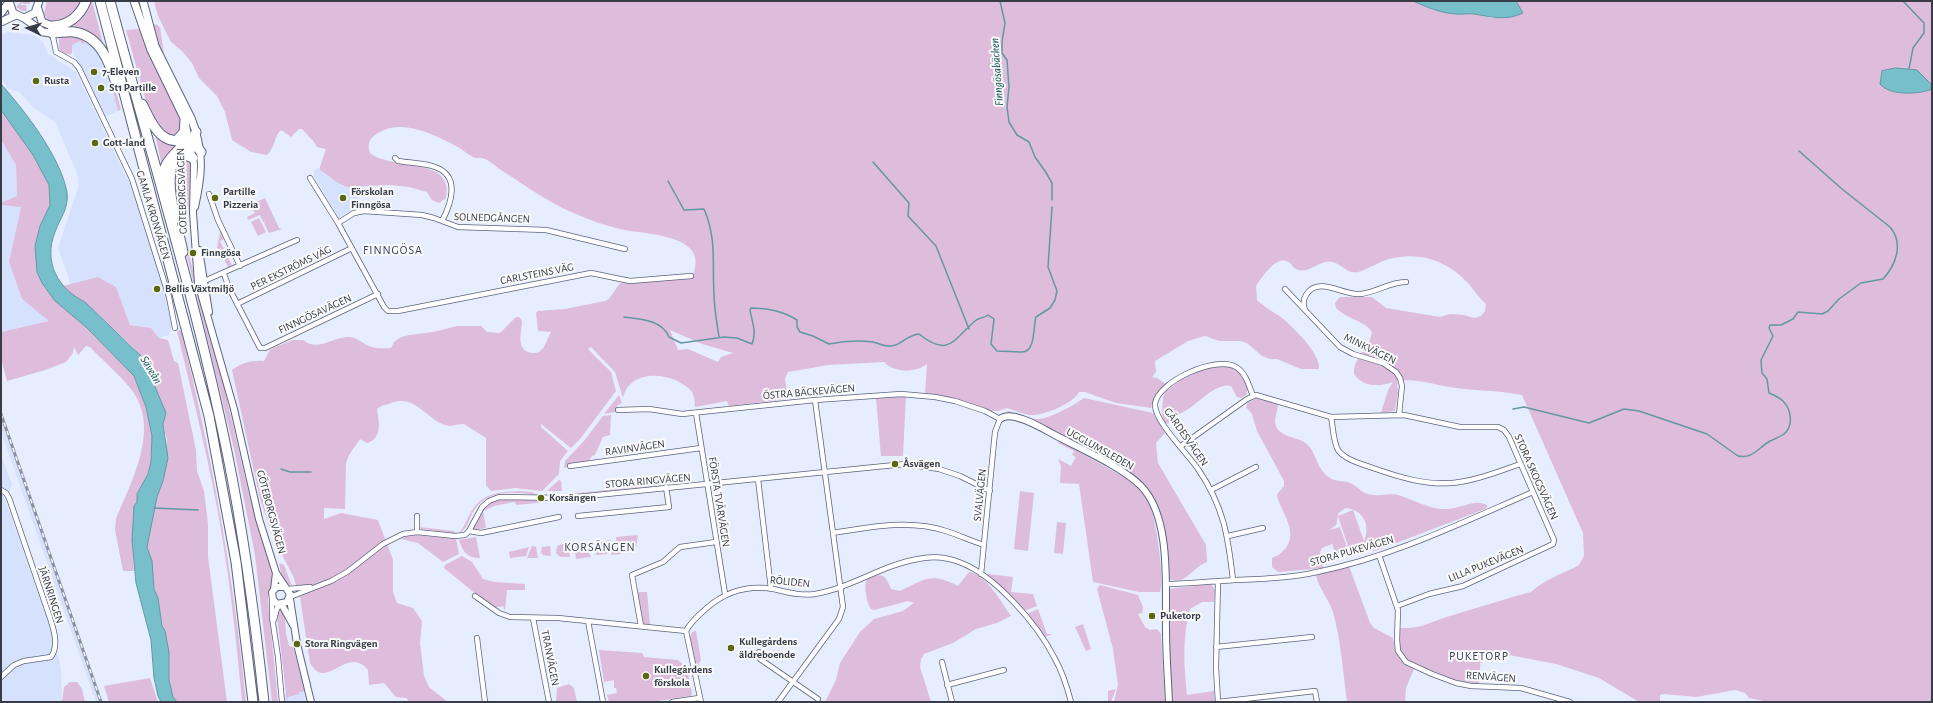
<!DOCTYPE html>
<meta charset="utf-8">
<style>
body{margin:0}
#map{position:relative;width:1933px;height:703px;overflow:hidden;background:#e6edfe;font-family:"Alegreya Sans",sans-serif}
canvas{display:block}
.frame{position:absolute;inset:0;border:2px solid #373c47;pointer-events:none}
.north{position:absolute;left:8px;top:8px;width:40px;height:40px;-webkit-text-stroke:3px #fafafa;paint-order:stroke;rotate:275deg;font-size:11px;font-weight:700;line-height:16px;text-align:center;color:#373c47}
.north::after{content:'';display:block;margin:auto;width:14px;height:18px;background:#373c47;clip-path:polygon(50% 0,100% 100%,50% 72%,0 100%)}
</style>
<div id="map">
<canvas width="1933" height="703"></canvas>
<div class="frame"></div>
<div class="north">N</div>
</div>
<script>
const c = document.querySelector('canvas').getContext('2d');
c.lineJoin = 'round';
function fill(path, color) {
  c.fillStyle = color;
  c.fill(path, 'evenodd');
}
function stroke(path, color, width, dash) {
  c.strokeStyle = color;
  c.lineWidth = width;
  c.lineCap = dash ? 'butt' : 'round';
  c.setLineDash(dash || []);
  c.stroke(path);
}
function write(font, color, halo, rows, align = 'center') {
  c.font = font + ' "Alegreya Sans",sans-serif';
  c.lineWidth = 4;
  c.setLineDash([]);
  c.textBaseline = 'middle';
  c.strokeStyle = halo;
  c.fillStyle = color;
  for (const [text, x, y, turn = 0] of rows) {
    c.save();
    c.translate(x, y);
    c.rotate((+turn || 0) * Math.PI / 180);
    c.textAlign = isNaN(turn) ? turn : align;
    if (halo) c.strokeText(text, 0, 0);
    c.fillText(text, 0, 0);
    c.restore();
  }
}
fill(new Path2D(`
 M7 32 34 35 43 42 48 54 76 72 134 193 170 305 173 322 169 335 159 338 151 328 130 325 116 287 98 277 71 285 58 248 78 188V176L55 122 33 107 19 92 8 89 1 78V36Z
 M83 39 97 51 105 65 118 111 105 117 70 46Z
 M1 140 16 165 17 196 1 203Z
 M320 167V170L324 174 343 186H359V208L350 211 339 218 314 177V171Z
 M1 205 21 206 9 262 22 299 50 321 1 332Z
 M1 410 23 475 103 702H96L1 432Z
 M1 455 12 484 6 502 54 639 61 668 62 702H1Z
 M303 689 306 702H284V694Z`), '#d6e2fd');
fill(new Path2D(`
 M22 1 30 2V4H23L22 2 21 5H26L27 11H22L16 7Z
 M47 1H82C76 14 62 28 47 19L44 14Z
 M90 1H92L104 47 65 28C77 21 85 15 90 1Z
 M154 1H1413L1440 11 1456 15 1472 13 1491 18 1523 13 1516 1H1932V85L1917 70 1882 71 1880 83 1916 92 1930 90 1932 86V702H1768L1749 698 1745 693 1735 690 1696 697 1664 694 1660 695V702H1639L1599 678 1556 664 1509 655 1481 656 1479 684C1459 682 1412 671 1401 652 1397 645 1399 636 1399 628 1423 629 1429 622 1450 616 1477 608 1504 599 1531 592 1546 578 1563 574 1579 565L1584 556 1583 533 1522 395C1498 390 1473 391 1449 387 1432 384 1415 378 1397 381L1398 393 1395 411 1381 413 1388 390 1393 382C1380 387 1362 387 1354 374 1353 357 1370 349 1372 332 1367 322 1345 318 1336 308L1335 303 1340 297H1372L1386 308 1440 317 1450 314 1464 315 1474 318 1481 316 1485 311 1486 304C1479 298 1474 290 1468 283 1447 260 1419 251 1389 259 1378 262 1367 270 1358 272 1345 275 1339 258 1325 262 1314 265 1306 275 1294 268 1282 247 1263 275 1256 286L1257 300C1264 307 1274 312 1282 318 1293 327 1321 354 1319 369H1301L1277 359H1270L1262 356 1247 343 1241 341H1219L1205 336 1188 341 1155 361 1156 372 1152 377 1157 378 1166 384 1156 395 1151 408 1116 403 1085 392H1079C1073 404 1043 416 1030 415 1023 414 1014 410 1007 408L998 411H990L953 398 925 393 927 364C916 373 894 373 884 362L828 365 788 372 785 379 788 399 729 406 727 401 695 407C695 403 694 396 692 392 675 372 630 367 623 398L615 372 591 347 588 349 611 372 616 391 580 439 571 448 541 424V427L568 451 560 461 559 474 542 491 515 488 491 491 486 485V438L464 424C457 424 452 427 445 425 426 419 415 394 391 403 387 405 381 405 377 409 379 422 383 438 367 443L360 439C354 448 349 453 346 463L345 509 324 508V519L341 513 378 520 393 560V592L397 603 413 608 422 621 420 643 424 676 429 687 448 702H408L407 698 396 697 384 683 369 685 368 670C346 644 327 693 310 663L300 597 293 576 273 537 260 499 232 370C241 363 253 360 264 361L270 350 275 347 293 340H303C317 352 331 338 347 337 357 336 363 345 372 347 378 349 385 348 391 348L394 342 401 337 410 335 433 332 457 326H481L487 332 500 333 516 317H519L522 321C522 331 516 347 528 352 532 353 537 354 540 351 546 347 547 338 551 332L538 331 536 313 538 311 565 309 605 301 609 299 620 283 693 275C710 233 644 235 620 229 603 225 585 218 569 211 545 200 523 184 501 170 495 166 489 159 481 158 479 157 477 159 475 158 470 156 463 150 458 147 434 135 404 118 378 133 369 138 367 144 370 153 392 171 455 156 446 198L439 203 432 200 427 192 409 187 390 185 347 187 338 183 320 170V167L326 149 317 147 314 142 302 129H299L291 137 281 130C274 136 275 148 267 155L251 152 232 140 225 112 217 96 199 78 192 63 182 51 171 42 158 16ZM670 330 702 344 733 353 721 357 718 362 688 349 678 350Z
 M156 24 160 27 164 54C156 48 154 34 152 25Z
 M141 29 151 58 173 101 181 124 182 128 176 136 172 137 160 129 146 101 126 30Z
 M74 34 97 47 112 79 121 109 118 111C112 89 108 53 86 42L82 44 80 41 72 45V53C67 56 62 53 59 49V39L62 37Z
 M1 110 33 155 49 185 50 205 40 226 35 246 37 272 42 283 55 301 86 327 134 376 146 407 152 436 151 462 148 474 137 494V502L134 507 132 540 134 571H123L115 530 116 519C132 480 161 428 131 389 119 374 103 361 90 347L86 346 78 355 74 347 73 353 66 362 45 370 7 381 1 358V332L49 321 22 299 9 262 21 207 1 205V203L17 196 16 165 1 140Z
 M155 133 179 143 162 167Z
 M183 159H187L191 162 188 219H186V226L184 227 186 244 219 365 250 499 272 568 273 583 268 596 269 613 278 702H272L255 555 234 449 188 260 177 200 174 178 176 168Z
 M265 198 279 228 282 229 269 233 264 223 265 221 263 222 260 215 248 220 247 217 255 213 250 205Z
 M259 218 266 232 258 236 251 222Z
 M220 232 224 239 220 241 232 266 236 265 223 271 228 267 221 252 222 250 217 248Z
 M98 277 116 287 130 325 151 328 159 338 168 340 174 361 178 363 196 450 197 471 204 491 208 524V557L227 702H177L173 697 169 680V652L165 631 162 626 158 598 154 589 152 561 147 547 157 497 163 481 167 439 163 424 166 413 151 377 150 369 134 348 85 302 76 298 63 286Z
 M181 330C211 453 234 576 246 702H242C237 646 231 591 222 536 211 467 193 399 177 331Z
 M1212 366C1217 366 1223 365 1228 366 1239 368 1252 385 1246 395L1241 398 1237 397 1231 386C1218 382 1200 401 1190 408 1182 413 1175 415 1168 424L1164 422 1162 413 1163 397 1165 392 1183 378Z
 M619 395 622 403 617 406 615 412 604 414Z
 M906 396 903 456H881L876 398Z
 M1084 398 1153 413 1165 433 1156 443 1158 463 1206 545 1207 562C1192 567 1187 586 1168 579L1162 518 1157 506 1142 484 1012 414 1006 412 1009 411C1017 414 1027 418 1036 419 1048 420 1074 405 1084 398Z
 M1258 398 1276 401 1278 404C1278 410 1275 416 1275 422 1277 439 1298 435 1308 445 1317 455 1317 470 1330 478 1336 482 1344 480 1350 483 1360 487 1360 494 1374 495 1382 496 1390 493 1398 495 1415 500 1429 510 1447 509 1460 509 1477 497 1488 506L1485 509 1378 550 1373 551 1365 547 1350 552 1338 516 1353 510 1364 541C1371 525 1363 510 1346 508 1334 515 1340 514 1336 525L1329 530 1340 527 1348 550 1336 555 1329 535 1332 544 1322 548 1320 552 1323 568 1278 572 1272 567V558C1275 556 1278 556 1280 554 1302 536 1283 516 1277 496L1278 493 1284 486V481L1257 431 1252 414 1246 407 1248 402Z
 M611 415 610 435 603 437 595 455 592 456 588 462 564 468 565 461 584 441 603 416Z
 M1059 441 1128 479C1138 487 1146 497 1151 509 1156 521 1165 582 1160 592H1139L1093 582 1079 484 1060 483 1061 466 1058 459 1071 466 1076 457 1072 455 1074 451 1058 443Z
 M559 480 561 481 562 491H547Z
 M666 484 665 485 560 496 568 494Z
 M519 491 532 492 536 495C511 491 483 490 471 516 468 523 466 530 459 533 465 526 466 521 471 512 482 493 499 492 519 491Z
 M1020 491 1034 493 1028 551 1014 549Z
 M503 498 526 499 545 502 517 505 514 502 494 506 483 511 486 528 474 530 472 529C480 512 484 502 503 498Z
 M1057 522 1066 523 1063 554 1054 553Z
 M419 527 454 531 456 533 421 529Z
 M416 535 456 539 459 554 443 562 418 543 401 539 404 537Z
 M638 535 636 548 624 551 616 540V537Z
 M476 537 480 558C467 558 463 552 459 540Z
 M611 540 607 554 597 555 590 549 588 544Z
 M583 541 591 557 576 559 574 543Z
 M568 542 570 557H560L556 553 557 546Z
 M615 542 622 551 621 554 611 555Z
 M532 546 536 547 538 558H527Z
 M550 546 551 556 543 555 541 552 542 547Z
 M529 547 526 556 510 558 509 552Z
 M462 556 472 562 483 579 495 582 525 584V590H507L505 611 503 606 493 608 444 568 445 565Z
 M279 563 284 565 292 586C281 583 281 572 279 563Z
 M1349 566 1370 623 1374 628 1393 638C1396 654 1399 662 1414 669L1406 688 1405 702H1347C1343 672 1341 641 1333 612 1329 599 1319 589 1316 575Z
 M969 572C987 575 1001 602 1011 616L997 623 976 629 953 643 924 654 921 659 920 667 931 702H825L836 680 840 663 860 632 874 619 903 611 914 603 908 601 874 610 871 609C867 604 863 585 867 579 883 573 884 573 891 589L900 591C925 579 931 572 958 586Z
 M988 574 1013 577 1011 592 1033 594 1037 606 1024 611 987 576Z
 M1211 584 1215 590 1214 602H1202L1190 609C1182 638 1184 666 1187 695L1214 691 1215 702H1170L1168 668V589Z
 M1100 585 1138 595 1143 607 1142 613 1138 614 1145 627 1150 630 1157 629 1161 634 1165 702H1114L1118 685 1113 649 1097 589Z
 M637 592H647L650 625 644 624 642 621Z
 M1038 609 1047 634H1053L1045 637 1029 617V613Z
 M281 610 285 617 286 633 289 646 293 647 305 691 299 692V694L288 697 287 702 277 616 278 612Z
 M1083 624 1091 649 1086 651 1075 627Z
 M696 631 701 660 695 670 689 640 692 632Z
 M599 650 642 653 644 657 678 660 687 668 692 693 691 696 650 702H609L607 695 617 693 616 688H614V680L604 682Z
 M150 678 158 702H109L104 686Z
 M70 682H77L82 689 85 702H62L64 687Z
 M569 684 574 688 577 702H556L557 688Z
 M1116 689 1111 702H1108V691Z`), '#debcdc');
const water = new Path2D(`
 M1413 1H1516L1523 13C1506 21 1492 17 1474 14 1468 13 1461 15 1455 14 1441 13 1426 7 1413 1Z
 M1896 68 1917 70 1932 85 1930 90C1917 94 1890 96 1880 84L1882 71Z
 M1 84C25 111 60 156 67 192 69 209 60 218 55 232 43 262 58 289 85 302L143 358 150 369 151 377 166 413 163 424 168 458 163 481 157 497 147 547 152 561 154 589 158 598 162 626 165 631 169 652V680L173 697 177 702H161L158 696 154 678 151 640 136 583 132 540 134 506 137 502V494L148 474 151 462 152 436 146 407 134 376 86 327 55 301 42 283 37 272 35 246 40 226 50 205 49 185 33 155 1 110Z`);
fill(water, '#76bfcb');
stroke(water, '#6398a3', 1);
stroke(new Path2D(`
 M1000 1 1005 23 1002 42V53L1007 60 1009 87 1007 107 1009 122 1017 135 1029 142 1035 157 1045 171 1052 183V200
 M1903 1 1924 23V33L1913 48 1909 69
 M873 162 909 203 908 216 936 246 969 329
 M668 181 684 210 704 209C717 239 712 263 714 294 714 308 717 323 719 337
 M624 317C641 319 662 320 669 337L681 343 724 337 737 338 752 344C757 332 752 322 750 310L751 308C767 308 783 311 797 320V327L800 332 813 336 829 344C844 341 857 340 873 342 879 343 884 347 891 346 903 345 904 336 919 334 949 358 953 340 975 321 978 318 984 318 988 315L994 319 991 344 997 351C1006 351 1014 352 1022 352 1036 352 1033 326 1036 317L1050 308 1055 300 1057 291 1048 267 1052 207
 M1513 409 1524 407 1589 423 1624 409 1639 411 1707 434 1738 456C1753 459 1758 448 1770 441 1774 439 1780 437 1784 434 1794 426 1791 409 1783 401 1779 397 1774 395 1769 393L1767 379 1762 373 1761 360 1773 336 1769 328 1770 325H1781L1793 319 1798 312 1822 314 1828 311 1839 299 1861 283 1883 279C1896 265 1904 243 1890 227L1842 189 1799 151
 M281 469 290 472H311
 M154 508 198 510`), '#6398a3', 1.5);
const minor = new Path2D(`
 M52 32 56 52 74 62 79 68 132 179 169 297 175 328
 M395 158 398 161C410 163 424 163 435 167 461 176 451 204 442 221
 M310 178 338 223 384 307 388 311H398L591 273 630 281 691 276
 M209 194 218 220 240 266
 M338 223 354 213 364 211 422 215 434 218 458 227 546 230 625 249
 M224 274 229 288 260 348H265L378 294
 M202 282 297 240
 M1285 289 1340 347 1353 354 1383 363 1396 372 1400 378 1402 386 1399 415
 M237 304 352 248
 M1305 310C1303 305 1303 300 1306 295 1318 275 1344 296 1361 294 1377 292 1390 282 1406 282
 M618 410 649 409 682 414 815 400 901 394 935 397 955 401 985 411 1000 419 995 432 981 574
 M696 413 725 594
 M1331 417C1333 426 1333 441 1338 450 1345 460 1362 464 1373 468 1438 491 1457 487 1520 464
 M1181 446 1247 399 1256 395 1331 417 1404 415 1460 427H1498L1504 430 1509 437 1554 540 1553 544 1463 586 1429 594 1397 606
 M570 466 701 448
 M758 479 771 589
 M1 490 6 493 9 498 50 618C54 630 59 646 51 657L24 661 14 665 1 677
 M1211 490 1256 467
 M578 516 669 507 666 487
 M469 531 481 533 559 517
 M417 532V516
 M833 533C870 527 909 519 946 531 959 535 971 541 984 545
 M1228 536 1263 528
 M1379 555 1398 610 1397 640 1398 651 1406 662 1432 674 1456 683 1471 686 1521 688 1570 702
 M1233 580C1228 536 1224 507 1198 469 1188 454 1154 421 1155 404 1158 381 1217 355 1236 367 1246 373 1249 386 1253 396
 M1166 584C1184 584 1202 582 1220 581 1252 579 1286 579 1317 572 1392 557 1463 522 1533 492
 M288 589 310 587
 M272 596V617L278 657 282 702
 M475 596 499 613 510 617 558 618 686 631C691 621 700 614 708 607 727 591 748 585 773 589 787 592 800 596 815 594 851 588 882 565 918 559 932 556 946 557 959 562 995 575 1037 624 1054 657 1062 671 1067 686 1071 702
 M290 597 331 581 347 572 383 544 403 534 417 532 455 536 465 535 469 531 482 507 489 501 499 497 567 498 905 464 939 469 960 476 990 491
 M533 618 549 702
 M274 620 277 608 281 605
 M588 621 603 702
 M641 626 632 575 663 562 680 547 716 542
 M686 631 701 702
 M477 638 485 702
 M1216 647 1312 637
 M759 652 760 659 818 699
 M942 662 952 702
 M947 685 1004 670
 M672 702 699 698
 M778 702 839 619 843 607 815 400
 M1218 702 1216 668 1218 581
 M1218 702 1315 691 1317 702`);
const tertiary = new Path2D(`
 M186 125 194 164 193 213 198 283 234 409 259 519 276 573 274 589
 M195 207C201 180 204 158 196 132
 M199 250 209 312
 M1000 419C1011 409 1042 428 1053 434 1079 448 1121 466 1141 486 1172 518 1165 588 1166 629 1166 654 1168 678 1169 702
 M276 573 290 594 287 602 277 604 273 599 272 592 277 587H284
 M290 599 297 644 311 702
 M282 605 293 625`);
const secondary = new Path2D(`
 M9 1 13 13 24 18 35 13 39 1
 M134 1 151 50 185 120
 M143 1 155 46 191 118 196 132
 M38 9 42 22 52 26
 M1 13 9 2
 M24 18 43 32 52 33
 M1 22 16 15`);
const motorway = new Path2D(`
 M100 1 209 416 236 562 253 702
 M110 1C150 151 196 300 227 452 244 535 255 618 264 702
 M52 26C68 26 80 16 86 1
 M52 33C60 33 67 31 74 32 101 36 110 64 117 86
 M142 104C148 115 155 134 168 139 182 144 190 137 201 152
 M177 140 184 132 185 120
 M180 156H188L193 158
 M163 183C161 164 172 157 184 144
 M183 252C179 231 164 185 173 165 179 153 192 146 196 132`);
stroke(minor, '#5b647c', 6);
stroke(tertiary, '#5b647c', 8);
stroke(secondary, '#5b647c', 9);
stroke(motorway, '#5b647c', 11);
stroke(minor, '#fff', 4.5);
stroke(tertiary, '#fff', 6);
stroke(secondary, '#fff', 7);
stroke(motorway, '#fff', 9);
const rail = new Path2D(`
 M1 414 101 702`);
stroke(rail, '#8b909e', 3);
stroke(rail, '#fafafa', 1.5, [4.5]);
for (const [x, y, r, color] of [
 [94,72,4,"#5a6911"],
 [36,81,4,"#5a6911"],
 [101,88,4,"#5a6911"],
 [95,143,4,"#5a6911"],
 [215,198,4,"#5a6911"],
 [343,198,4,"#5a6911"],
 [193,253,4,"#5a6911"],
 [157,289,4,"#5a6911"],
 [895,464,4,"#5a6911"],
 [541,498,4,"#5a6911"],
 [1152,616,4,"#5a6911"],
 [297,644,4,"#5a6911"],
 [731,648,4,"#5a6911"],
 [646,676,4,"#5a6911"]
]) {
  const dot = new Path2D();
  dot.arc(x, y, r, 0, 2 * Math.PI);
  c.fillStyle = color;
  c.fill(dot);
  stroke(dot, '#fafafa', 1.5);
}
write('bold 11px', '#373c47', '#fafafa', [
 ["7-Eleven",102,72],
 ["Rusta",44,81],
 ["St1 Partille",109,88],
 ["Gott-land",103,143],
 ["Partille",223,192],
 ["Pizzeria",223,205],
 ["Förskolan",351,192],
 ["Finngösa",351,205],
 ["Finngösa",201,253],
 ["Bellis Växtmiljö",165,289],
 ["Åsvägen",903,464],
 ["Korsängen",549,498],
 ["Puketorp",1160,616],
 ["Kullegårdens",739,642],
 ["äldreboende",739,655],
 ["Stora Ringvägen",305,644],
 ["Kullegårdens",654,670],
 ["förskola",654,683]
], 'left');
write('11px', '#373c47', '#fafafa', [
 ["GÖTEBORGSVÄGEN",182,191,-92],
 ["GAMLA KRONVÄGEN",153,215,73],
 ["SOLNEDGÅNGEN",492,218,2],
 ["PER EKSTRÖMS VÄG",291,268,-26],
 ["CARLSTEINS VÄG",537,274,-11],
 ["FINNGÖSAVÄGEN",315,314,-25],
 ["MINKVÄGEN",1370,349,26],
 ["ÖSTRA BÄCKEVÄGEN",809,392,-5],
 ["GÄRDESVÄGEN",1186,437,55],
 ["RAVINVÄGEN",635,448,-8],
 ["UGGLUMSLEDEN",1100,449,29],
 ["STORA SKOGSVÄGEN",1536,477,66],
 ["STORA RINGVÄGEN",648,481,-5],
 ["SVALVÄGEN",980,495,-84],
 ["FÖRSTA TVÄRVÄGEN",719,502,81],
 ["GÖTEBORGSVÄGEN",271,512,75],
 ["STORA PUKEVÄGEN",1352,551,-16],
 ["LILLA PUKEVÄGEN",1486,564,-22],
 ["RÖLIDEN",790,582,6],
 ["JÄRNRINGEN",51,595,72],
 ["TRANVÄGEN",550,658,79],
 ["RENVÄGEN",1491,677,4]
]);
write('italic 12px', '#10515a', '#fafafa', [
 ["Finngösabäcken",997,72,-94],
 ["Säveån",151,370,59]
]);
c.letterSpacing = '1px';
write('12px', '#384057', '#fafafa', [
 ["FINNGÖSA",393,250],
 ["KORSÄNGEN",600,547],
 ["PUKETORP",1479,656]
]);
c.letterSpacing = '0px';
</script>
